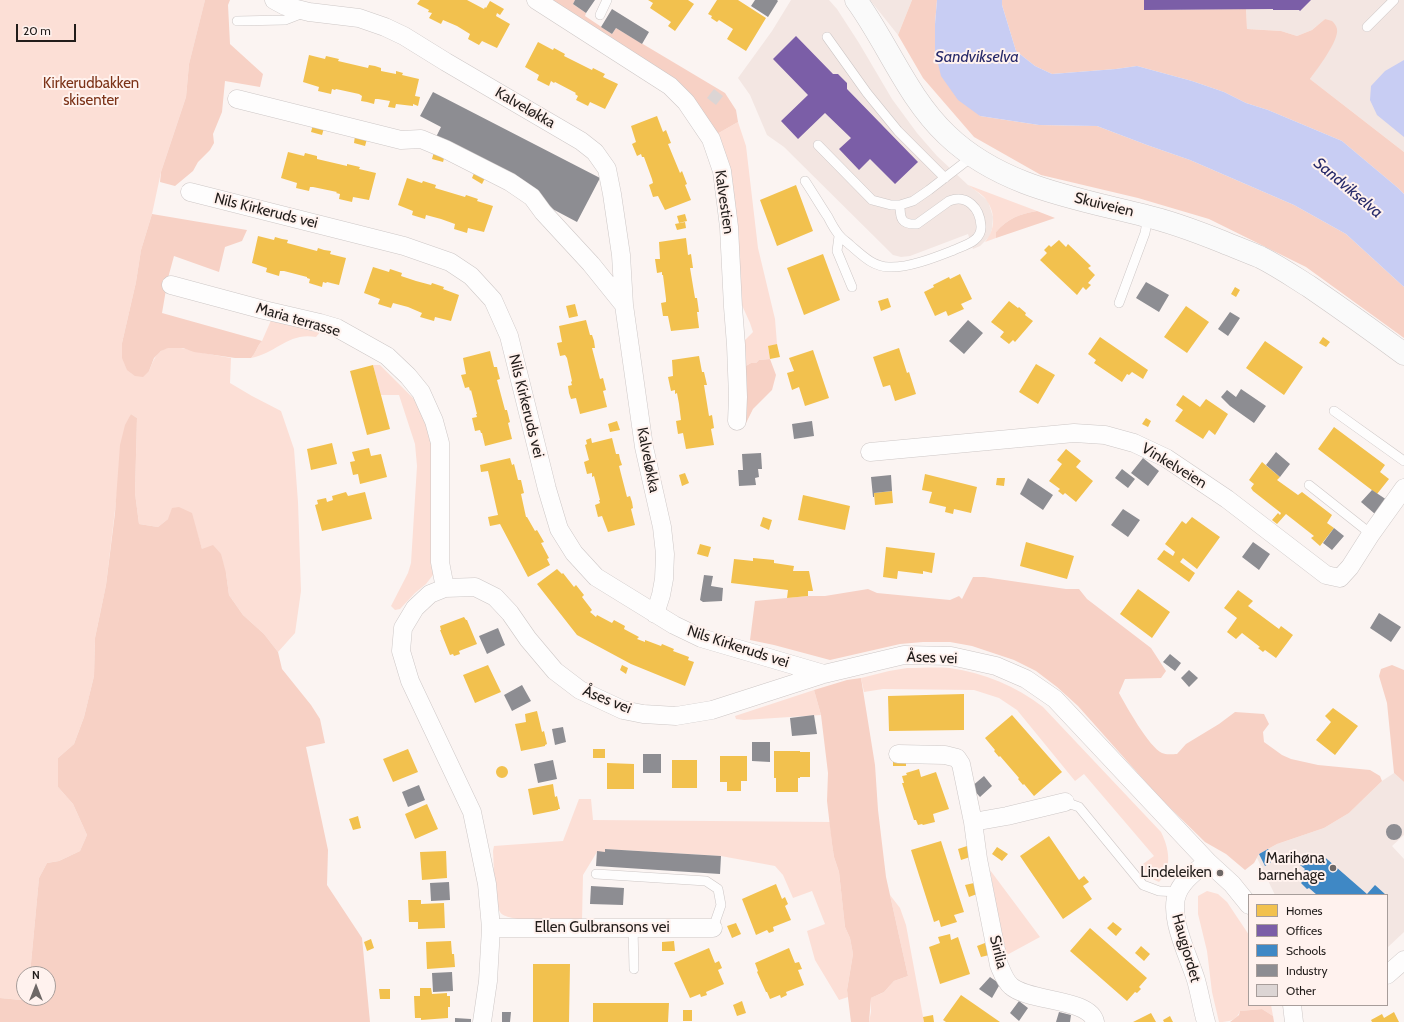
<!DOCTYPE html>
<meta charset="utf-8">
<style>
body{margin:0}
#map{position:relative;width:1404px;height:1022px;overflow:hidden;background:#fbf4f2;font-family:Cabin,sans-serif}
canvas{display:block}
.legend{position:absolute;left:1248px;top:894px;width:140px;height:112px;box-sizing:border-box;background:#fff2ee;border:1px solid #a79d9a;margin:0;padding:5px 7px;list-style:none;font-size:12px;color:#221d1b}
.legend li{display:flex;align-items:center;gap:8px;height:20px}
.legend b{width:20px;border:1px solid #a79d9a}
.north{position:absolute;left:16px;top:966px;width:40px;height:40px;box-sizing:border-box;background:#fff2ee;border:1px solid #a79d9a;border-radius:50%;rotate:0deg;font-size:11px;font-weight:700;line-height:16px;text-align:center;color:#221d1b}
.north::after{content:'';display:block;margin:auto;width:14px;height:18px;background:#6e6866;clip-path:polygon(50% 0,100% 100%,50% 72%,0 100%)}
.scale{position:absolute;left:16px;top:24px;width:60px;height:18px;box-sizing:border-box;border:2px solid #221d1b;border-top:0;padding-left:5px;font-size:12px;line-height:14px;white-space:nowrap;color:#221d1b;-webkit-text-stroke:3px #fff2ee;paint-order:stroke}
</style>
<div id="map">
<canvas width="1404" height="1022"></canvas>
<ul class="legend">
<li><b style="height:11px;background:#f2c14e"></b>Homes</li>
<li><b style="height:11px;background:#7b5ea7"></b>Offices</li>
<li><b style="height:11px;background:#3f88c5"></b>Schools</li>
<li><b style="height:11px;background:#8d8d92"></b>Industry</li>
<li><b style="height:11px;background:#dcd5d4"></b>Other</li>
</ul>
<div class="north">N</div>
<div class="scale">20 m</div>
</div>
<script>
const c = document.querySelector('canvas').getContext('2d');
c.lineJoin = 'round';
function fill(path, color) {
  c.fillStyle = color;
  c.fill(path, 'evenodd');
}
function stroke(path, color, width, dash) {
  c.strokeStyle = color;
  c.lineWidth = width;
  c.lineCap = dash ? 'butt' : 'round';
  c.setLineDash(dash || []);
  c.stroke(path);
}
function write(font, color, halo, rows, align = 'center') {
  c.font = font + ' Cabin,sans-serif';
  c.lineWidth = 4;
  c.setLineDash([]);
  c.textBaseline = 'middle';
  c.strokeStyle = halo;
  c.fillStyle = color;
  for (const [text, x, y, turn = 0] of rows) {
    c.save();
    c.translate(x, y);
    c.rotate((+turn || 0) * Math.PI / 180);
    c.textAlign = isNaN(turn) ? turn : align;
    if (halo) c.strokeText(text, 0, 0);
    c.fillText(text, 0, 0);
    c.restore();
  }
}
fill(new Path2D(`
 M791 0H829L837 9 859 43 892 99 917 133 937 156 968 185 975 190 988 201 993 217 992 229 990 236 980 246 973 249 968 234 910 256 901 257 893 255 784 147 767 135 750 95 738 78 772 31Z
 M870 0H912L898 35Z
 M1144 0H1404V152L1310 79 1332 45 1325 19 1312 30 1297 36 1281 31 1247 29 1246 9 1144 10Z
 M1394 773 1404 782V835L1392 846 1404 859V932L1387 948V895H1275L1257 858 1259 854 1277 844 1324 828 1349 813 1382 781Z`), '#f3e6e2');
fill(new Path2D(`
 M0 0H205L189 64 186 97 161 172 152 214 141 250 136 282 122 343 149 371C152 364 154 357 160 352 171 342 190 351 203 353 212 355 222 356 231 358L230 383 252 396 281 411 294 449 298 502 301 591 295 633 278 652 264 634 243 615 229 595 226 573 202 549 191 513 168 519 158 527 139 524 135 493 137 418 131 414 118 485 106 585 95 638 94 676 84 717 74 744 58 758V787L73 804 87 835 80 851 59 861 47 863 39 878 30 974H24V994L21 1000 0 998Z
 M738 122 746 146 758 248 775 319 777 344 768 347 770 359 759 360 756 363H751L744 367V341L753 332 750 323 741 303 717 134Z
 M968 185 1037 211C1019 214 1007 219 996 232V238L985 242C995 231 996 214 987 201 983 194 974 190 968 185Z
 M272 318 321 331 316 337C288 332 277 353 251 358 256 353 257 346 262 341Z
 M373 365H380L415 400 427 422 433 442 436 521 433 575 426 584 415 593 400 609 395 610 391 606 408 573 411 563 417 466 415 444 399 395H381Z
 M907 668C922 668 936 667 950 668 984 673 1016 686 1043 707L1161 832C1169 848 1173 868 1159 882 1150 878 1144 875 1143 864L1154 856 1084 774 1075 781 1017 710 999 698 974 690 883 689 864 692 861 678 889 671Z
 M814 690 821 715 744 720 736 719 735 716Z
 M579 799H591L593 820 830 822 832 844 834 857 839 872 845 927 850 938 853 954 847 990 848 997 839 1000 815 960 807 931 825 924 812 891 793 898 783 875 775 866 721 856 605 849V852H597L583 875 582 921C568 920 507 924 500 912 494 901 494 865 493 851L494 846 563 841Z
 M990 870 1040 937 1005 956Z
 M1207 891 1218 894 1227 902 1249 935V1005H1271L1273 1016 1262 1009 1240 1011C1237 1020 1229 1022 1219 1022L1212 992 1207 951 1198 914V896Z
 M890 895 900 908 906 925 924 1022H869L871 1012V998L884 992 894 981 908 976Z`), '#fcdfd6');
fill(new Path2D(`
 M205 0H230L228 5 230 44 263 74 260 87 225 81 222 112 213 134 214 143 210 150 198 162 193 171 175 186 160 182 161 172 186 97 189 64Z
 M542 0H575L573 4 586 13 585 16 612 34 616 28 725 93 736 110 738 122 717 134 696 102Z
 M912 0H937L935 24 980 116 1039 125 1097 126 1147 145 1190 160 1294 205 1346 234 1404 287V338L1306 267 1209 219 1138 198 1041 175 974 137 923 78 898 35Z
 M1002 0H1144L1145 10 1246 9 1247 29 1281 31 1297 36 1312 30 1325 19 1332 21C1334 23 1336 25 1337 29 1339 41 1317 69 1310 79L1404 152V194L1398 188 1342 141 1268 110 1246 103 1224 92 1192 81 1137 66 1116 69 1052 74 1035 66 1016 51 1002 5Z
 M1037 211 1055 218 996 238V232C1007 219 1019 214 1037 211Z
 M152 214 247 230 242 241 225 247 219 272 174 256 168 278 162 313 262 341C257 346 256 353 251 358H235L194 352 183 348H168L161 351 154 358 149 371 143 377 135 376 127 370 122 358V343L136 282 141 250Z
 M770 359 776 375 772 390 753 409 746 423 740 424 744 367 751 363H756L759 360Z
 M131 414 137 418 135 493 139 524 158 527 168 519 172 508 179 507 192 513 202 549 213 545 221 554 226 573 229 595 243 615 264 634 278 652 282 669 311 705 320 719 325 743 306 747 328 850 327 885 362 938 370 1022H0V998L21 1000 24 994V998H48V974H30L39 878 47 863 59 861 80 851 87 835 73 804 58 787V758L74 744 84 717 94 676 95 638 106 585 115 513 120 445 125 425Z
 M973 577H984L1066 589H1079L1087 599 1151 648 1166 671 1161 678 1125 679 1119 693C1126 706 1149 747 1162 753 1166 755 1173 754 1177 754L1186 744 1219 724 1235 712 1264 714 1269 724 1263 732 1264 742 1282 755 1291 759 1318 765 1370 770 1380 776 1382 781 1349 813 1324 828 1277 844 1259 854 1254 863 1245 870 1226 854 1205 842 1159 797 1078 706 1057 687 1036 671 1014 660 972 646 950 642H923L900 644 830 660 774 645 750 640 755 601 808 596H825L868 589 877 593 950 600 959 596 962 599Z
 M1392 665 1404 670V782L1394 773 1387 703 1379 676 1381 669Z
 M861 678 875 765 878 810 886 877 908 976 894 981 884 992 871 998 869 1022H851L847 990 853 954 850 938 845 927 839 872 834 857 832 844 827 801 828 773 821 715 814 690 847 680Z
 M1262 1009 1273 1016 1274 1022H1230L1239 1015 1240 1011Z`), '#f7d1c5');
fill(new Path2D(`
 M937 0H1002V5L1016 51 1035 66 1052 74 1116 69 1137 66 1192 81 1224 92 1246 103 1268 110 1342 141 1398 188 1404 194V287L1346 234 1294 205 1190 160 1147 145 1097 126 1039 125 980 116 958 100 941 76 935 51V24Z
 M1404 60V137L1377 115 1370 100 1371 86 1385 71Z`), '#c8cdf3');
fill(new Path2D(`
 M420 0H467L484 9 485 7 486 8 490 1 504 9 500 15 497 13 496 16 510 24 497 48 482 41 479 45 468 39 470 34 457 26 443 20 441 24 429 18 432 13 428 12 429 10 417 4Z
 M648 0H688L694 4 675 31 668 26 671 22 650 8 653 3Z
 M717 0H738L766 18 746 51 727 39 733 29 719 20 717 22 711 18 712 16 708 14Z
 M538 42 553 50 554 48 565 54 564 56 592 70 593 68 605 74 603 77 618 84 605 109 590 102 588 106 576 100 578 96 575 94 576 93 555 82 554 83 551 81 549 86 537 80 539 75 525 67Z
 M309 55 325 59 326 56 339 59 338 61 368 68 369 65 375 66 381 68V71L396 74V71L403 73 402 75 419 79 415 96 420 97 418 106 413 104V106L396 104 395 108 388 107 390 101 378 99H375L374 104 367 102 361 101 362 96 359 94 336 89 335 90 332 89 331 94 318 91 319 87 303 82Z
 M657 116 663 132 666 130 671 143 668 144 680 173 682 171 687 184 685 185 691 200 665 210 658 196 653 197 649 185 653 183 652 179 644 157H642L641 154 637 156 632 144 636 142 631 126Z
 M313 125 324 128 322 135 311 132Z
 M355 136 367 139 365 146 354 143Z
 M288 152 304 156 305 153 317 156V159L347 166V164L360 167 359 169 376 173 369 200 353 197 352 202 339 199 340 194 336 193 337 192 313 187H310L309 191 296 188 297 183 281 178Z
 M434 152 445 155 443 162 432 159Z
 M475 171 486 176 482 184 472 178Z
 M407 178 422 183 423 181 436 185 435 188 465 197 466 195 478 199 477 201 493 206 484 232 468 228 467 233 454 229 455 224 441 219 426 215 425 219 412 215 413 211 398 205Z
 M796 185 813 231 777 246 760 200Z
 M685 214 687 221 679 223 677 216Z
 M685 222 686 228 677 230 675 224Z
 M258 236 274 240 275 237 282 239 288 240 287 243 317 251 318 248 324 250 331 251 330 254 346 258 339 285 327 282 326 283 323 282 322 287 309 283 310 279 307 278V277L284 271H280L279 276 266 272 267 268 252 263Z
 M686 238 688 255 691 254 693 268H690L695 298H697L699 312H697L699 328 671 331 668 316H663L661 303 666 302V299L663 275H662V272L657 273 655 259H660L659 242Z
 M1059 240 1066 247 1068 244 1091 266 1088 268 1095 275 1088 283 1091 285 1086 290 1083 287 1077 295 1040 260 1047 253 1044 250 1049 245 1051 247Z
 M823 254 840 300 804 315 787 268Z
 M373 267 389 272 390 269 402 273 401 276 416 281 431 285 432 283 444 287 443 289 459 295 451 321 435 317 434 321 420 317 422 313 408 307 393 303 391 308 378 304 380 299 364 293Z
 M960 274 972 299 961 304 964 309 948 316 946 311 935 316 924 292 934 287 933 285 949 277 950 279Z
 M1235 287 1240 290 1236 297 1231 294Z
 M888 298 891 307 881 311 878 301Z
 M1009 301 1018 308 1019 307 1026 313 1025 315 1033 321 1015 342 1013 340 1009 344 1000 337 1004 332 991 322Z
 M575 304 578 316 569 318 566 306Z
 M1186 306 1209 322 1187 353 1164 337Z
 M586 320 590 335H592L594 341 595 348H592L600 379 603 378 606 390 603 391 607 407 580 414 576 398 571 399 569 393 568 386 572 385 571 382 572 381 567 358 565 355 560 356 557 343 562 342 559 326Z
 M1100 337 1148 370 1143 379 1132 372 1129 375 1127 374 1122 382 1094 363 1096 360 1088 354Z
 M1323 337 1330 342 1326 347 1319 343Z
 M1265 341 1303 367 1284 395 1246 368Z
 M777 344 780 357 770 359 768 346Z
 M899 348 907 373 909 372 916 394 895 401 890 385 883 387 873 357Z
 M813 350 829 398 805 406 799 387 792 390 787 373 794 371 789 358Z
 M490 351 494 367H497L498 372 500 379 497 380 505 410H507L510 422 508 423 512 439 485 446 482 433H481L480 430 475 431 472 418 477 417 476 414H477L471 390 470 391 469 387 465 388 461 375 466 374 463 358Z
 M699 356 702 372H704L707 385H704L709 416 712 415 714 428 711 429 714 445 686 449 683 433 678 434 676 421 681 420 679 404 677 393 675 394V390L671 391 668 377 673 376 672 360Z
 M1036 364 1055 375 1038 404 1019 392Z
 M373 365 390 429 367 435 350 371Z
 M1183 395 1200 407 1206 399 1228 414 1215 435 1209 430 1203 439 1175 421 1183 410 1176 405Z
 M1146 418 1151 421 1148 427 1142 424Z
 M617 421 620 430 610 432 608 424Z
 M1334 427 1385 465 1380 472 1389 479 1377 494 1318 449Z
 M591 438 592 443 612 438 616 454H619L620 459 622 465 619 466 627 497 630 496 632 502 633 508 631 509 635 525 608 532 602 516 598 517 595 505 600 503 599 500H600L594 476 592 477V473L587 474 584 462 589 460 585 445 587 444 586 440Z
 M332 443 337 464 311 470 307 449Z
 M369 448 371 456 381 454 387 477 360 484 358 474 353 475 350 462 355 461 352 452Z
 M1066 449 1081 461 1076 467 1093 481 1076 502 1065 493 1063 495 1058 491 1060 489 1049 481 1062 464 1057 460Z
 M510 458 512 465 514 464 518 480H521L524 493 521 494 526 517H527L535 531 537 530 544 542 541 543 549 558 547 559 550 565 528 577 500 524 490 526 488 517 498 515 488 471 481 472 480 465Z
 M1262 462 1280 477 1277 480 1298 495 1302 492 1332 515 1327 523 1334 528 1320 546 1311 538 1314 536 1286 514 1277 524 1272 520 1278 513 1280 515 1281 513 1253 491 1251 488 1254 484 1249 480Z
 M685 473 689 483 682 486 679 475Z
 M925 474 977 487 971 513 954 509 953 514 945 512 946 507 929 503 932 492 922 490Z
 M997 478H1005L1004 486 996 485Z
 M892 491 893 503 875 505 874 493Z
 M346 492 348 496 365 492 372 519 322 531 315 505 318 504 317 500 326 498 327 502 333 500 332 496Z
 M803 495 850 506 845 530 798 520Z
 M763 517 772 520 769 530 760 526Z
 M1192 517 1220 537 1197 569 1183 558 1180 562 1195 573 1189 582 1157 559 1164 550 1173 556 1175 552 1165 544 1182 521 1186 524Z
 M1026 542 1074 556 1067 579 1020 566Z
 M700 544 711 547 708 557 697 554Z
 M886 547 935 553 932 573 923 571V574L898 571 897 579 883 577Z
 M753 558 774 560V563L794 566 793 571H809L813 591H808V596L787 598 788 590 731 583 734 559 753 561Z
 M557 569 562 574 563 573 574 587 576 585 584 595 582 597 592 610 590 612 596 617 597 615 612 623 614 620 625 626 624 629 639 637 637 639 645 642V640L661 646 662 644 674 649 673 651 689 657 688 660 694 662 685 686 631 664 577 635 537 584Z
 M1138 589 1170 612 1152 638 1120 614Z
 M1238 590 1253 601 1248 606 1279 629 1281 626 1293 635 1276 658 1265 650 1263 652 1258 648 1260 647 1242 633 1236 639 1227 632 1237 618 1224 608Z
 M464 617 466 620H467L477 644 459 651 460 654 454 656 453 654 450 655 440 630H441L440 626Z
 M488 665 501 692 475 703 463 675Z
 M622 665 628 668 626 674 620 670Z
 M964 694V730L889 731 888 696Z
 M1333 708 1358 726 1335 755 1316 740 1331 722 1325 716Z
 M537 711 542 732 544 731 547 744 545 745V746L521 751 515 724 526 722 525 714Z
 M1012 715 1062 772 1034 796 1024 784 1023 785 1018 779 1019 778 1000 756 999 757 994 751 995 750 985 738Z
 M408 749 418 772 393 782 383 759Z
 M593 749H605V758H593Z
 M774 751H800V752H810V777H800V778H798V792H776V778H774Z
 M720 756H747V781H741V791H727V782H720Z
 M893 757H906V766H893Z
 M672 760H697V788H672Z
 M607 763 634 764V789H607Z
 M496 772a6 6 0 1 1 12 0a6 6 0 1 1-12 0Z
 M919 769 921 777 936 772 949 809 933 814 935 822 923 825 922 824 918 825 916 820H914L902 783H904L902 776 907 775 906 773Z
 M553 784 555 797 557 796 560 809H558V810L533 815 528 789Z
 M427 804 438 829 415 839 405 814Z
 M358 816 361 828 353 830 349 819Z
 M1049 836 1079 880 1084 876 1089 882 1083 886 1092 899 1063 919 1020 856Z
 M941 841 964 912 954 915 957 922 941 927 939 920 934 922 911 850Z
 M967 846 970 857 961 860 958 849Z
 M997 847 1008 854 1002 861 992 854Z
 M446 851 447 878 422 880 420 852Z
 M974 883 977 894 969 897 965 885Z
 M776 884 782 899 785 897 788 904 785 906 791 920 773 927 774 931 769 933 767 930 756 935 742 899Z
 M408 900H421V904L444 903 445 928 418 929V922H409Z
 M1113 922 1122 929 1116 936 1107 928Z
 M736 923 741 934 732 938 727 926Z
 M1090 928 1147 978 1139 987 1141 989 1137 993 1135 992 1127 1001 1070 951Z
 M950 934 951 940 958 937 970 974 940 984 929 947 940 943 938 937Z
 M371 939 374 948 367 951 364 942Z
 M451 941 452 954H454L455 967 427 969 426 942Z
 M674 941 675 951H662V942Z
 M985 943 989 955 981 957 977 946Z
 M1141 946 1150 954 1144 961 1135 953Z
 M709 948 715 963 719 961 722 968 718 970 724 984 706 992 707 995 701 997 700 994 690 998 674 963Z
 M789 948 795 963 799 962 802 969 798 970 804 985 786 992 787 995 781 998 780 995 770 999 767 992H766L757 972 758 971 755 963Z
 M533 964H570L569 1022H533Z
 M420 988H431L432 994 447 993V996H450V1007H448V1018L421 1020V1018H415L414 996H420Z
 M379 989H390V999H380Z
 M961 995 977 1006 1000 1022H946L943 1020Z
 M742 1001 746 1013 737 1016 733 1005Z
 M593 1003H669L668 1022H593Z
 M683 1010H692V1021H683Z
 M1394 1012 1399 1022H1372L1371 1020 1382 1014 1384 1018Z
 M1151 1013 1156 1022H1133Z
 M933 1015 934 1022H924L923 1017Z
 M1170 1016 1173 1022H1164L1163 1020Z`), '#f2c14e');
fill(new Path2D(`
 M1144 0H1311L1300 11 1299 10H1273V9L1144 10Z
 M796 36 833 74H838L847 83V89L918 162 895 184 870 159 859 170 839 149 851 138 825 113 798 139 781 121 808 95 773 59Z`), '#7b5ea7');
fill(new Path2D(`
 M1268 849 1274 860 1265 866 1259 854Z
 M1320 853 1367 894 1375 885 1386 895H1317L1309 888 1307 889 1301 883 1302 882 1298 878 1305 869 1300 865 1307 857 1312 861Z`), '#3f88c5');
fill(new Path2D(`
 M575 0H595L586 13 573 4Z
 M755 0H777L778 1 768 17 751 6Z
 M612 9 649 32 642 44 616 28 612 34 601 27Z
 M433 92 600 178 577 222 545 205 436 137 441 127 420 116Z
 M1146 282 1169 295 1159 312 1136 298Z
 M1230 312 1240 318 1228 336 1218 329Z
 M968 320 983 333 964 354 949 341Z
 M1241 389 1266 406 1254 423 1230 406 1221 397 1227 390 1236 397Z
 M812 421 814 436 794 439 792 424Z
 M1276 452 1290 464 1280 477 1266 465Z
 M761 453 762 469H758L759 477 755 478 756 485 739 486 738 470H743L742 454Z
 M1143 458 1159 471 1148 486 1131 473Z
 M1122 469 1135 479 1128 488 1115 478Z
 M891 475 892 491 874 493V497H873L871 477Z
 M1028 478 1053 495 1043 510 1020 494Z
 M1372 490 1387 500 1375 514 1361 502Z
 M1123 509 1140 520 1128 537 1111 525Z
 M1334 528 1344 536 1332 550 1323 543Z
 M1253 542 1270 554 1259 570 1242 557Z
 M704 575 713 576 711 586 723 588 722 601 703 602 700 600Z
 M1379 613 1401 627 1391 642 1370 628Z
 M498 628 505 645 487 654 479 636Z
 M1170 654 1181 663 1175 671 1163 662Z
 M1189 670 1198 678 1189 687 1181 678Z
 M522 685 531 701 512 711 504 695Z
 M814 715 817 734 792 736 790 718Z
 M563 727 566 742 555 745 552 729Z
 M752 742H770V762L752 761Z
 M643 754H661V773H643Z
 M553 760 557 779 538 783 534 764Z
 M984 776 992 786 980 797 971 787Z
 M419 785 425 800 408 807 402 792Z
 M1386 832a8 8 0 1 1 16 0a8 8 0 1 1-16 0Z
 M605 849 721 856 720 874 596 866 597 851 605 852Z
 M449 882 450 900 431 901 430 883Z
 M591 886 624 888 623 905 590 904Z
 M452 972 453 991 433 992 432 973Z
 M990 977 1000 984 992 998 979 989Z
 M1019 1001 1028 1008 1019 1021 1010 1013Z
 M502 1012H511L510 1022H502Z
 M1059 1012 1071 1015 1070 1022H1056Z
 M455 1018 471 1019V1022H455Z`), '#8d8d92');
fill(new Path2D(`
 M714 89 723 96 716 105 707 98Z`), '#dcd5d4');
const lane = new Path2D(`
 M600 15 607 0
 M237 21 285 20 303 13
 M1367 27 1394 0
 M827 37 867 93 898 131 945 178
 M818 145 872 200 891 205H900L913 201 929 190 973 156
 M805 181C813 193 820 205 828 217 831 223 835 230 839 235 842 239 847 242 850 245 862 255 873 267 889 267 909 268 936 257 954 250 965 245 982 241 981 226 980 208 967 194 949 201L917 224C901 225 900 218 900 205
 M839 236 837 251 852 287
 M1119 303 1145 233 1148 216
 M1334 411 1404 461
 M1309 485 1371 534
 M1065 802 1079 807 1143 885 1159 891 1178 892
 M596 874 706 881 718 889 721 905 713 928
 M633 927 634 969`);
const street = new Path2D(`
 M274 0 285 6 309 12 359 18 385 27 404 36 446 62 581 141 595 152 607 169 612 194 621 255 624 305 644 447 662 527 665 554 664 579 661 595 655 614
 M536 0 670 86 686 102 711 139 722 171 729 227 733 307 736 345 738 397 737 421
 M237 99 401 140 421 139 445 149 510 182 532 197 543 212 591 264 624 305
 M190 192 404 246 450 262 471 276 493 300 509 336 547 489 559 529 574 553 596 577 674 625 701 638 824 674
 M171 285 264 310 320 323 337 328 387 356 408 376 421 392 434 421 440 443V562L445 588
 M870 452 1074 433 1105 435 1134 443 1166 458 1227 499 1326 575 1340 578 1350 567 1371 534 1404 488
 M898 754 945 755 957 758 961 764 973 822 978 859 999 965C1002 972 1005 981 1011 986 1028 1002 1090 998 1095 1022
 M973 822 1007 816 1065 802
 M491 928H713
 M1387 975 1404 960
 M1292 1005 1294 1022
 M482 1022 488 981 491 928 487 884 472 812 410 681 401 651 403 628 415 608 430 594 445 588 475 587 495 597 510 613 528 639 555 671 580 690 623 710 643 714 676 716 712 710 824 674 904 655 951 656 996 666 1026 679 1055 699 1208 862 1232 884 1249 905
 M1206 1022C1202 1008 1200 994 1196 980 1189 957 1167 915 1178 892 1184 879 1197 870 1208 862`);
const secondary = new Path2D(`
 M856 0C888 44 907 97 947 135 1001 187 1076 198 1146 216 1172 222 1198 232 1223 242 1235 247 1248 252 1260 257 1278 266 1294 277 1310 287 1342 309 1373 331 1404 354`);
stroke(lane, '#cdc7c6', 10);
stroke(street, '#cdc7c6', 19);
stroke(secondary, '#cdc7c6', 23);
stroke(lane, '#fefdfd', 9);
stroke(street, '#fefdfd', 18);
stroke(secondary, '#fafafa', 22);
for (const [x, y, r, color] of [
 [1333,868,4,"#6e6866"],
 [1220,873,4,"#6e6866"]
]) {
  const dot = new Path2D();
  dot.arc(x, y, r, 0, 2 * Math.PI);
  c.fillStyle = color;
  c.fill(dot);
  stroke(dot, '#fff2ee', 1.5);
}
write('15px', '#7c3318', '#fff2ee', [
 ["Kirkerudbakken",91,84],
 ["skisenter",91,101]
]);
write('15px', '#221d1b', '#fff2ee', [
 ["Kalveløkka",525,108,30],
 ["Kalvestien",724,202,82],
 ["Skuiveien",1104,205,14],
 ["Nils Kirkeruds vei",266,211,14],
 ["Maria terrasse",298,320,16],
 ["Nils Kirkeruds vei",526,406,76],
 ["Kalveløkka",648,460,79],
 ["Vinkelveien",1174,466,31],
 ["Nils Kirkeruds vei",738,647,18],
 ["Åses vei",932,658,2],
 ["Åses vei",607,700,22],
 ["Ellen Gulbransons vei",602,928],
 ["Haugjordet",1186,948,74],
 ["Sirilia",998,952,76]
]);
write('15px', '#221d1b', '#fff2ee', [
 ["Marihøna",1325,859],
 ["barnehage",1325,876],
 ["Lindeleiken",1212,873]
], 'right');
write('italic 16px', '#272a6a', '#fff2ee', [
 ["Sandvikselva",977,57],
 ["Sandvikselva",1348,188,40]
]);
</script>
